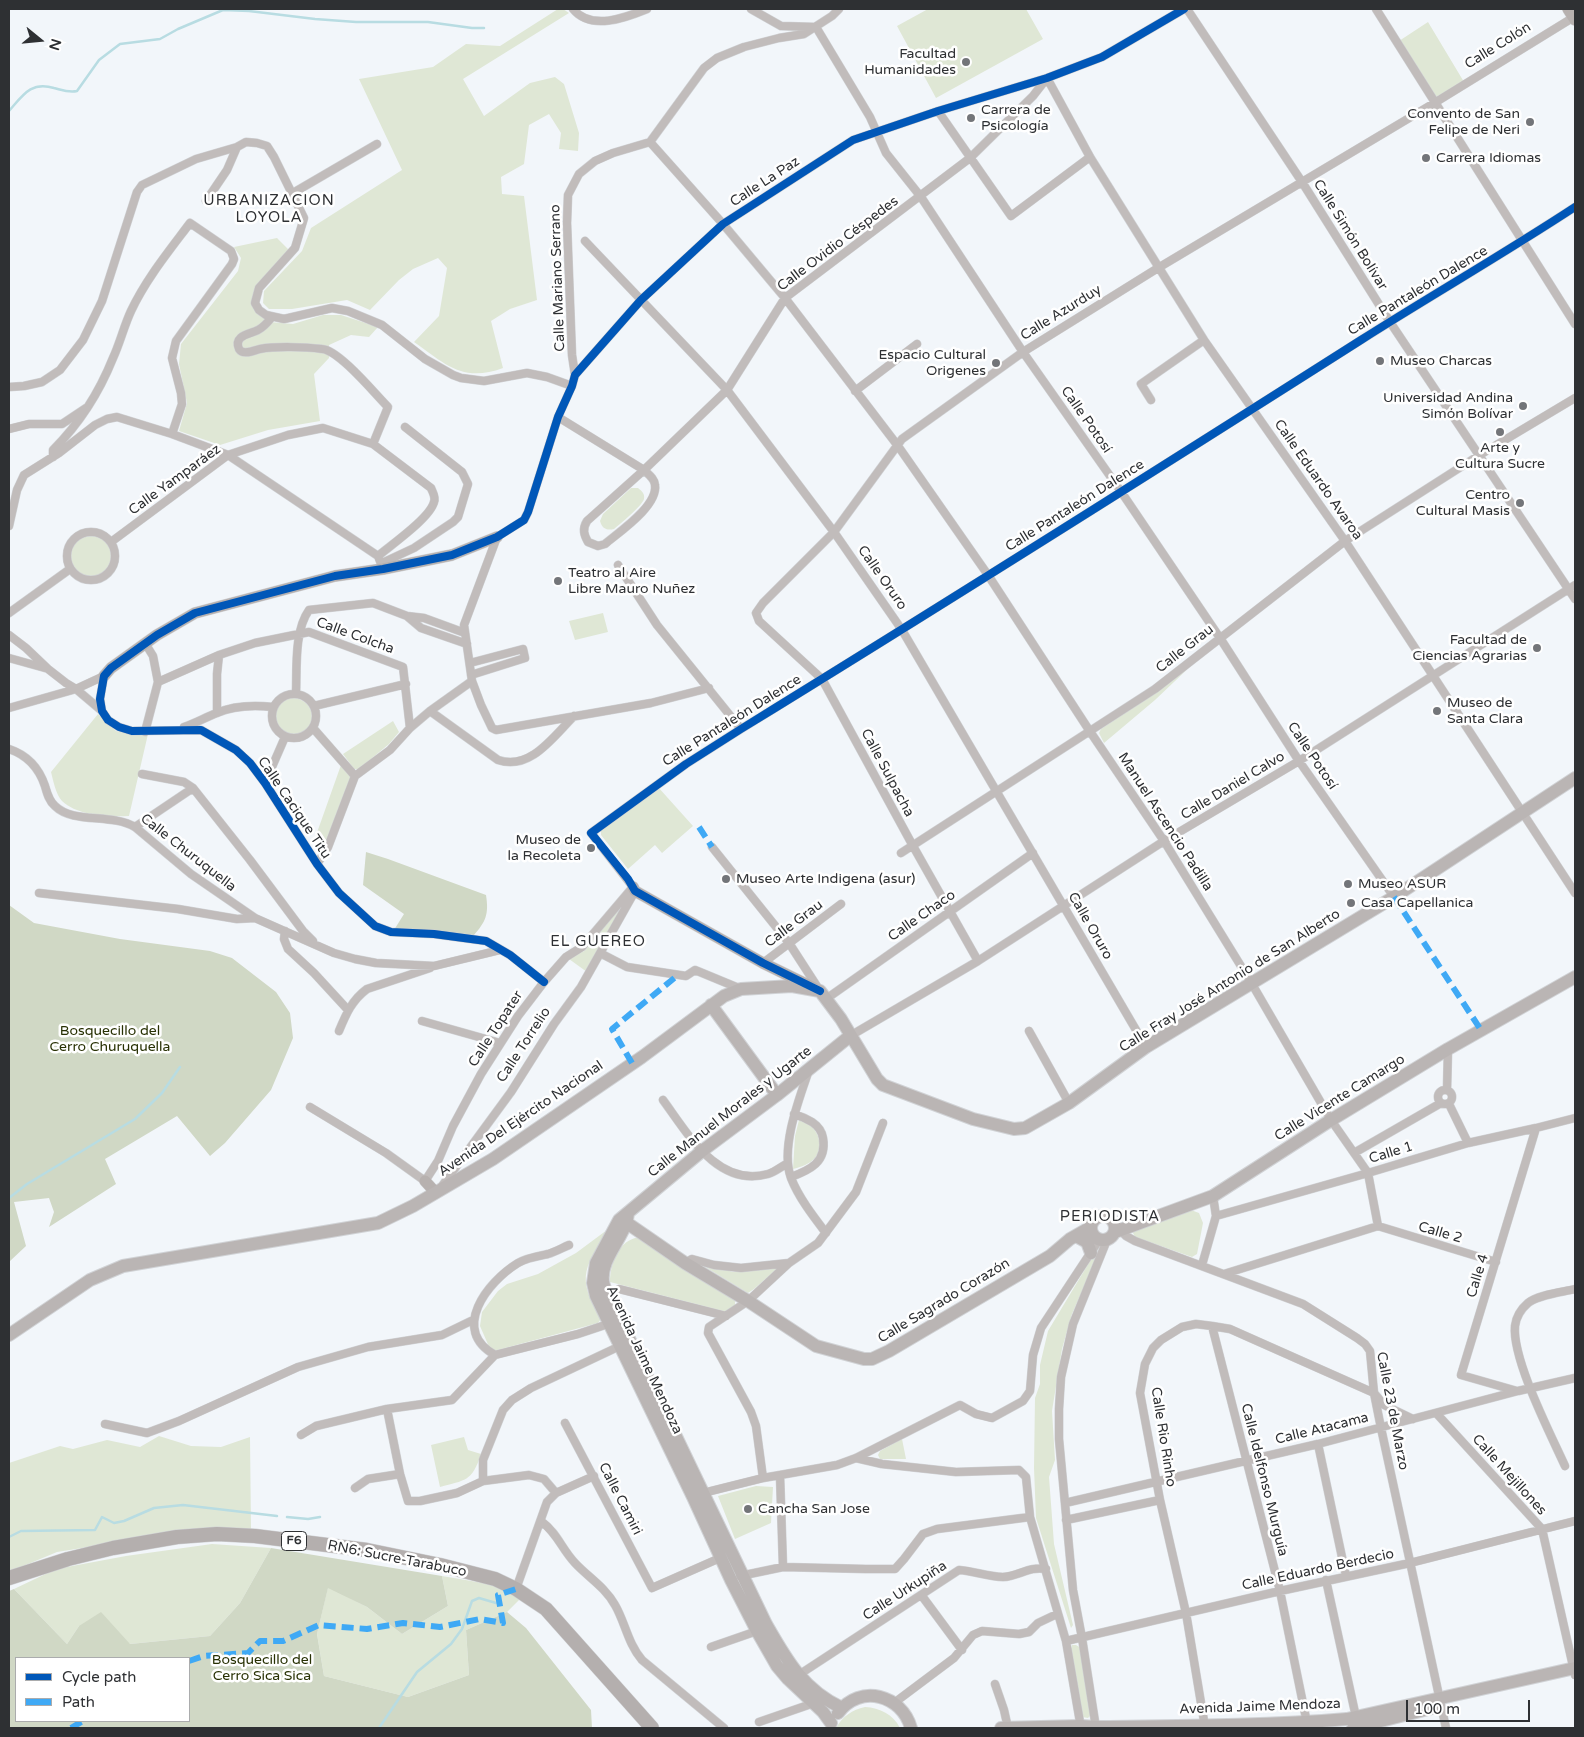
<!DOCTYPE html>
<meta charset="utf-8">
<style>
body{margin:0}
#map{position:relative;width:1584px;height:1737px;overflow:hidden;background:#f2f6fa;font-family:"Varela Round",sans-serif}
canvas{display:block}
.frame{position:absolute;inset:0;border:10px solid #2e3033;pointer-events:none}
.legend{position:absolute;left:15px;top:1657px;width:175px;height:65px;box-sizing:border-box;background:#fff;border:1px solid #abacad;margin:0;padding:6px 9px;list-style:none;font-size:15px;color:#2e3033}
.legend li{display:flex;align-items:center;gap:10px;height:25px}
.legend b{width:25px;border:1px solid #abacad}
.north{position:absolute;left:15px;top:15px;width:50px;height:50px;-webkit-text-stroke:4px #fff;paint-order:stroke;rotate:107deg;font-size:14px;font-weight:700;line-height:20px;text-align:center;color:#2e3033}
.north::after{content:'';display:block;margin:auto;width:18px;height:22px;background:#2e3033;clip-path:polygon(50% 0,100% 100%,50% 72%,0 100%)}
.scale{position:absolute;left:1406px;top:1700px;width:124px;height:22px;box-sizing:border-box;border:2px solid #2e3033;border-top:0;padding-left:6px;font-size:15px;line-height:18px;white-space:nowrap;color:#2e3033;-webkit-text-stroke:4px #fff;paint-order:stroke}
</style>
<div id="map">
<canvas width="1584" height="1737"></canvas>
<div class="frame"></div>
<ul class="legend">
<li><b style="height:6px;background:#0057b8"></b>Cycle path</li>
<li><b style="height:6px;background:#3fa9f5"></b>Path</li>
</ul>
<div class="north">N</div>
<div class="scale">100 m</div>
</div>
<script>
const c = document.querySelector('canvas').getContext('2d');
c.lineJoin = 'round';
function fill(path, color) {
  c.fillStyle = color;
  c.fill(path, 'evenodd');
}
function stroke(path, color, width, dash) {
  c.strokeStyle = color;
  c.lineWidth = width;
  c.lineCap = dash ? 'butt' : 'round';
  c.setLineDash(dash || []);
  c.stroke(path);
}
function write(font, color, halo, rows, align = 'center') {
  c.font = font + ' "Varela Round",sans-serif';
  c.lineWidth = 5;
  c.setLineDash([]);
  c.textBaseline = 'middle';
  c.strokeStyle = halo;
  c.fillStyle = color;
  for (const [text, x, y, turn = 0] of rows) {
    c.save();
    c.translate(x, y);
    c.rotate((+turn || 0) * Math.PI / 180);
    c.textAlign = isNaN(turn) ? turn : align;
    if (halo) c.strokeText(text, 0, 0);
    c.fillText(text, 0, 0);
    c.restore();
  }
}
fill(new Path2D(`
 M558 9H563L569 13 463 79 484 116 530 83 555 77 564 84 579 133 578 151 559 149 561 133 549 114 529 125 524 164 501 177 502 194 524 196 537 300 510 309 491 321 503 368C463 383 445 364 414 342L439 316 447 268 438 258 413 269 399 280 370 310 347 300 292 309H269L263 303 264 291 302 251 311 228 402 170 359 79 433 67 466 44 500 46Z
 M928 9H1026L1043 39 936 98 897 26Z
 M1428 22 1464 82 1436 97 1399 41Z
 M277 238 289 250 258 284V311L270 322 293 324 323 315H341L378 327 369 337 351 335 329 345V358L314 374 320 421 268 430 220 445 179 431 187 403 179 364 181 344 238 271 241 258 234 247Z
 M631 488H638C642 491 645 494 644 499 642 506 620 524 614 529 606 531 602 528 600 521L603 514Z
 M71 556a20 20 0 1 1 40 0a20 20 0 1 1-40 0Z
 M603 613 608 632 575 640 569 621Z
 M1195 662 1155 700 1104 743 1099 733 1101 729 1155 693Z
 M274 717a19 19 0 1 1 38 0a19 19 0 1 1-38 0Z
 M98 714 116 731 130 734H148L129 816C108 817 78 816 62 801 56 795 53 780 51 772Z
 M393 721 399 732 389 744 359 769H354L343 754Z
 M341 765 351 777 326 843 317 844 314 841Z
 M658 787 693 826 662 853 655 845 628 869 601 835V831L639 799Z
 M625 902 587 972 569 959 584 951Z
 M799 1120C802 1122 807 1123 810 1125 820 1133 823 1148 815 1158 810 1164 801 1167 793 1169L795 1136Z
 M1191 1210 1199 1213 1203 1223 1197 1254 1192 1257 1135 1237 1133 1233 1134 1229Z
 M611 1227C585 1266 575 1276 601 1319L598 1323 494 1351 490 1349 480 1326 482 1312 498 1291 507 1284 538 1274 576 1253Z
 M635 1238H639L735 1298V1305L728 1311H723L610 1282C610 1266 617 1243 635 1238Z
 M1096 1251 1098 1255 1072 1314 1062 1349 1052 1411 1055 1460 1049 1477 1054 1544 1073 1625 1071 1628 1036 1518 1034 1468 1035 1398 1040 1384V1365L1048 1331Z
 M702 1265 734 1272 775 1267 777 1269 754 1289 748 1293Z
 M159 1436 191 1446 221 1447 250 1437 251 1530 120 1542 57 1552 9 1572V1463L60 1446 73 1449 107 1440 140 1447Z
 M464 1437 468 1450 481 1454C472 1482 465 1480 440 1487L431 1445Z
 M902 1439 906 1459H880L878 1455 880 1451Z
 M756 1486 773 1487 771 1523 735 1539 718 1496Z
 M212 1544 271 1548 240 1603 210 1636 130 1644 79 1626 67 1644 14 1589 56 1569 126 1556Z
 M442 1576 489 1584 521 1598 507 1612 466 1630 469 1675 408 1697 324 1676 317 1634 328 1587 367 1607 402 1634 448 1606Z
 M1072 1645H1076L1081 1648 1091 1715 1088 1718 1082 1717 1071 1649Z
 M865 1707C880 1708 893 1714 900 1728H836C843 1716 852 1710 865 1707Z`), '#dfe7d5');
fill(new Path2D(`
 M366 852 388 859 486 895C489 914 486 922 473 936L394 930 404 914 363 885Z
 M9 905 34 923 120 939 210 951 232 958 276 992 290 1013 293 1038 271 1090 225 1143 210 1156 177 1116 105 1159 116 1184 49 1227 54 1212 49 1198 14 1202 26 1246 9 1262Z
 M271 1548 442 1576 448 1606 402 1634 367 1607 328 1588 317 1634 324 1676 408 1697 469 1675 466 1630 507 1612 526 1628 591 1710 592 1728H9V1591L14 1589 67 1644 79 1626 101 1612 130 1644 210 1636 240 1603ZM16 1658H189V1721H16Z`), '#d0d8c5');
stroke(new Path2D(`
 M9 111C23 95 31 81 54 88 62 90 69 93 77 91L99 60 120 44 160 39 178 29 223 10 249 11 315 19 356 22H428L472 28H484
 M9 1198 27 1184 135 1119 162 1093 180 1067
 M287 1517 308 1519 320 1517
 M9 1537 21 1531 95 1530 102 1517 114 1523 124 1521 154 1508 183 1505 277 1516
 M379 1728 417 1672 451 1644 462 1629 472 1601 479 1598 496 1603`), '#b8dce2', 2.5);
const street = new Path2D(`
 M573 9C591 31 625 18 647 9
 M751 9 781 26 816 27 870 117 886 153 921 197 1023 352 1122 493 1220 638 1299 761 1394 897
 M1187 9 1302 182 1390 322 1575 599
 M1376 9 1575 324
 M938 111 1011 216 1090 157
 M650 142 723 224 785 298 898 446 988 575 1089 730 1164 841 1252 984 1331 1120 1368 1173 1378 1226
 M293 193 377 144
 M206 201 227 170 237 147 246 142 257 143 267 146 274 157 304 218 295 248 259 288 255 303 259 310 266 315 284 319 332 308 348 311 382 325 425 359 453 375 461 378 484 381 527 373 547 377 572 386
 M585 241 727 390 834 532 902 630 1146 1047
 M272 317C268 322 264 327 258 330 251 334 233 335 239 349 243 356 255 350 260 349 276 346 306 347 322 349 339 350 375 394 388 407L373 444
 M575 375 572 355 567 223 568 195 579 174 595 161 613 153 650 142 704 68 717 58 744 47 779 38 804 34 832 16 839 9
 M9 387 24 386 42 382 60 370 83 340 102 301 137 192 142 185 196 159 237 147
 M855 391 917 344
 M1151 400 1141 384 1204 340
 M558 417 644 470C648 474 655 479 655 485 658 506 619 532 605 544L598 546 588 542C584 535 582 529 587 521L644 470 727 390 785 298 970 158 1033 96 1047 78 1090 157 1204 340 1345 541 1575 893
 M9 429 29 424H62L86 408
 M53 457V450C80 423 99 393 113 358 120 343 124 326 131 311 146 279 169 251 190 223L231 251 234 259 232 264 176 341 172 358 181 393 182 404 172 434
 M9 526 17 490 24 475 59 453 95 425 107 419 117 417 172 434 228 455 378 556 383 569
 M67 556a24 24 0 1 1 48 0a24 24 0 1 1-48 0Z
 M111 542 228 455 288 435 323 428 373 444 431 488C433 493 436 497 434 502 430 518 391 545 378 556
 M382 563 414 548 453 522 458 517 468 484 462 472 405 427
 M618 565 657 625 741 729
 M9 613 70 569
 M408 617 421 628 467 644
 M9 635 26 648 48 669 66 683 76 689 102 711
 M145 643 153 656 158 682 145 732
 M9 658 45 668
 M470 663 523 649 525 658 471 675
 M104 676 100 699 102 711 108 720 119 727 132 731 201 730 236 750 250 763 265 783 317 864 339 893 375 926 391 932 434 934 486 941 510 955 544 982
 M158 682 219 655 255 643 309 632 403 667 410 728
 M709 688 651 703 496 730 492 728 481 705 472 681 464 625 497 537 524 520 528 512 558 417 572 386 575 375 641 300 723 224 853 140 938 111 1047 78 1102 57 1184 9
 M296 693C297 668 294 631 309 610L373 603 407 616 424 618 465 633
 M272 716a22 22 0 1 1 44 0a22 22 0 1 1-44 0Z
 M314 706 406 684
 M9 708 76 689 104 676
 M430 711 498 760C530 771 553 737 574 716
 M217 713V674L219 655
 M184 727C196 723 206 717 217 713 235 705 254 705 273 707
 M313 728 355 776
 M9 749C27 755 39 768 45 786 47 793 49 801 55 806 73 824 111 813 135 827L191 874 255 918 334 953 355 959 376 963 434 966 500 950
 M142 774 184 782 193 788 250 860 303 931 313 941
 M265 783 285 737
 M135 827 193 788
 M712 847 789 943 820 991
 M901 853 1155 689 1345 541 1478 456 1575 398
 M317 864 328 847 355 776 390 750 410 728 430 711 472 681
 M39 893 178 909 237 919 255 918
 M285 931 284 939 288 949 314 973 348 1010
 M600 953 627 967 686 976 695 970 741 989
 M978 961 913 846 822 679 759 621 756 613 763 603 834 532 902 439 1023 352 1158 268 1436 102 1574 17
 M763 963 841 904
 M826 999 1033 853
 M422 1021 500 1043
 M339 1031C346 1014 352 1000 367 989L430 968
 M1029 1031 1069 1103
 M850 1036 978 961 1164 841 1299 761 1575 585
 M809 1070C799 1099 780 1148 791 1178 799 1198 813 1216 826 1233
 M1438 1097a7 7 0 1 1 14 0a7 7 0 1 1-14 0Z
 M1447 1090 1448 1049
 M663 1100C688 1134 718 1188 768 1174 775 1172 782 1166 788 1163
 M1449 1104 1468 1143
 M310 1107 386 1153 425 1181 438 1161 453 1126 481 1074 518 1016 544 982 566 957 582 947 633 887 591 833 686 764 741 729C949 601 1155 471 1361 340 1432 295 1505 253 1575 207
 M1354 1153 1441 1103
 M791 1177C810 1170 827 1162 823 1138 822 1132 818 1126 812 1122 807 1119 800 1116 794 1114
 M442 1186 511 1092 554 1024 581 987 635 891
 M1216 1216 1368 1173 1468 1143 1536 1128 1575 1118
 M1114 1224 1126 1236 1135 1241 1303 1304 1357 1338 1365 1344 1370 1351 1374 1393 1381 1428 1446 1728
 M1378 1226 1496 1262
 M685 1263 692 1259 714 1265 741 1268 789 1263 818 1243 856 1192 883 1123
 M1202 1265 1216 1216 1213 1196
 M1224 1274 1378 1226
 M619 1289 726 1316
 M1212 1326 1280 1591 1308 1728
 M495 1355C450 1330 487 1282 518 1263 526 1258 538 1256 548 1254 555 1252 562 1248 569 1245
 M1517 1391 1461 1375 1536 1128
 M387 1409 400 1474 408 1501H420L457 1493 483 1481 529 1475 544 1479 556 1493
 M1437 1414 1542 1529 1575 1675
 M565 1423 652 1588 720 1558
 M105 1424 147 1433 179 1421 298 1367 368 1347 442 1335 473 1320
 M301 1435 316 1426 387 1409 452 1400 495 1355 578 1334 611 1323
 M1318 1444 1346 1576
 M856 1458 882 1464 956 1472 1019 1470 1026 1477 1030 1517 1066 1641 1081 1728
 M1565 1466C1550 1433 1512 1359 1515 1326 1516 1318 1521 1309 1528 1303 1537 1295 1563 1292 1575 1289
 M780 1475 783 1567
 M763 1478 756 1426 751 1412 708 1333 709 1327 748 1301 789 1263
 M483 1481V1460L503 1410 512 1400 531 1388 620 1346
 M355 1488 368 1479 400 1474
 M699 1494 763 1478 837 1465 856 1458 960 1405 976 1414 992 1418 1023 1401 1030 1391 1033 1355 1041 1328 1099 1240
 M1065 1503 1318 1444 1518 1391 1575 1378
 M1066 1520 1160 1500
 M541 1521C558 1534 561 1548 575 1563 588 1577 605 1587 615 1605 625 1622 628 1644 642 1660L724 1728
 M740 1576 783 1567 866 1569H895L904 1559 923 1534 937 1529 1030 1517
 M1326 1580 1356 1717
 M516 1589 547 1502 556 1493 594 1476
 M922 1596 962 1650
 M1066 1641 1280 1591 1410 1563 1575 1521
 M711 1647 757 1631 760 1629
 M797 1676 959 1570C974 1571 988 1577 1003 1577 1019 1576 1029 1566 1046 1569
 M995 1684 1004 1710 1008 1728
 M894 1703 954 1658 973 1635 982 1631 1019 1634 1029 1632 1038 1623 1057 1614
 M759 1722 814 1703
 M1205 1727 1186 1613 1160 1500 1140 1393 1145 1364 1153 1348 1161 1340 1182 1327 1196 1324 1212 1326 1230 1329 1374 1393 1384 1405 1413 1419
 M1096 1728 1082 1638 1073 1590 1059 1439V1409L1061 1377 1073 1324 1107 1240`);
const secondary = new Path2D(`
 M1568 9 1575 20
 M104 676 111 668 157 635 195 613 335 576 383 569 452 555 497 537
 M633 887 635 891 763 963 814 988
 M425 1181 436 1193`);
const primary = new Path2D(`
 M711 1005 777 1095
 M628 1213C626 1237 600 1257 603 1282 604 1287 607 1293 609 1297L766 1624C786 1659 803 1690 842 1708
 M1091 1228a12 12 0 1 1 24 0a12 12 0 1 1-24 0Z
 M627 1223 685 1263 748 1301 816 1346 864 1359H872L889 1351 1050 1256 1070 1239 1091 1227
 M1115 1232 1213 1196 1331 1120 1448 1049 1575 977
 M1076 1236 1087 1242 1091 1253
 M9 1335 90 1280 123 1266 378 1223 413 1206 493 1159 642 1057 724 996 741 989 792 986 820 991 841 1019 877 1079 883 1085 973 1119 1014 1129 1025 1128 1069 1103 1146 1047 1394 897 1575 778
 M838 1713C860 1683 902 1695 911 1728
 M831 1723 823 1712 788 1679 777 1666 757 1631 731 1580 693 1497 596 1296 593 1283 596 1263 619 1220 702 1151 777 1095 850 1036
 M1001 1728 1081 1726 1096 1727C1180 1726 1264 1726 1347 1719L1575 1668
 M1353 1728 1436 1707`);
const highway = new Path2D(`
 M9 1578 68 1559 113 1548 177 1537 217 1534 255 1536 367 1550 440 1565 495 1579 516 1589 546 1609 652 1728`);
stroke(street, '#d0d2d5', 9);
stroke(secondary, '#d0d2d5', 12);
stroke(primary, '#d0d2d5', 14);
stroke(highway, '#d0d2d5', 15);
stroke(street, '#c1bcbb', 8);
stroke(secondary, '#b7b1af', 11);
stroke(primary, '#bab5b4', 12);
stroke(highway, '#b4afae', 14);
stroke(new Path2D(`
 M699 827 712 847
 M1394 897 1481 1030
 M632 1063 612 1029 678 975
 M189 1661 204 1656 248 1653 260 1641H283L319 1625 367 1629 403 1623 440 1627 480 1619 503 1623 498 1595 516 1589
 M71 1728 83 1721`), '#3fa9f5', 6, [12, 6]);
stroke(new Path2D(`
 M544 982 510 955 486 941 434 934 391 932 375 926 339 893 317 864 265 783 250 763 236 750 201 730 132 731 119 727 108 720 102 711 100 699 104 676 111 668 157 635 195 613 335 576 383 569 452 555 497 537 524 520 528 512 558 417 572 386 575 375 641 300 723 224 853 140 938 111 1047 78 1102 57 1184 9
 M820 991 763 963 635 891 628 879 591 833 686 764 741 729C949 601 1155 471 1361 340 1432 295 1505 253 1575 207`), '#0057b8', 8);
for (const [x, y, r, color] of [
 [966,62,5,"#737579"],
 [971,118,5,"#737579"],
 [1530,122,5,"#737579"],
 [1426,158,5,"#737579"],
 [1380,361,5,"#737579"],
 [996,363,5,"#737579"],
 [1523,406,5,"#737579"],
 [1500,432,5,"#737579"],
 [1520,503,5,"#737579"],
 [558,581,5,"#737579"],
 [1537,648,5,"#737579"],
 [1437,711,5,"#737579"],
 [591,848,5,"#737579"],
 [726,879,5,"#737579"],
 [1348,884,5,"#737579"],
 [1351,903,5,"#737579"],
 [748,1509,5,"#737579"]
]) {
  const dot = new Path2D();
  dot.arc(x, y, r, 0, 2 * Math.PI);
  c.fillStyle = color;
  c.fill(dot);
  stroke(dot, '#fff', 2);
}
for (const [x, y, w] of [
 [294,1541,25]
]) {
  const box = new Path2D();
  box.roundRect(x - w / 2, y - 9.5, w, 19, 4);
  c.fillStyle = '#fff';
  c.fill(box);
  stroke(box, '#2e3033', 1);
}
write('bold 12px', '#2e3033', null, [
 ["F6",294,1541]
]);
write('14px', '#2e3033', '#fff', [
 ["Calle Colón",1498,46,-32],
 ["Calle La Paz",765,182,-33],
 ["Calle Simón Bolívar",1350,235,58],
 ["Calle Ovidio Céspedes",838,244,-37],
 ["Calle Mariano Serrano",558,278,-92],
 ["Calle Pantaleón Dalence",1418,291,-31],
 ["Calle Azurduy",1061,313,-32],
 ["Calle Potosí",1086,420,55],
 ["Calle Yamparáez",175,480,-36],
 ["Calle Eduardo Avaroa",1318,480,55],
 ["Calle Pantaleón Dalence",1075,506,-32],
 ["Calle Oruro",882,578,55],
 ["Calle Colcha",355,636,20],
 ["Calle Grau",1185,649,-38],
 ["Calle Pantaleón Dalence",732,721,-32],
 ["Calle Potosí",1312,756,56],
 ["Calle Sulpacha",887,773,62],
 ["Calle Daniel Calvo",1233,786,-31],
 ["Calle Cacique Titu",294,808,56],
 ["Manuel Ascencio Padilla",1165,822,57],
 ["Calle Churuquella",188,853,38],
 ["Calle Chaco",922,916,-35],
 ["Calle Grau",794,924,-37],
 ["Calle Oruro",1090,926,60],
 ["Calle Fray José Antonio de San Alberto",1230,981,-32],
 ["Calle Topater",496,1029,-57],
 ["Calle Torrelio",524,1045,-57],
 ["Calle Vicente Camargo",1340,1098,-32],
 ["Calle Manuel Morales y Ugarte",730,1112,-38],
 ["Avenida Del Ejército Nacional",521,1119,-34],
 ["Calle 1",1391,1153,-17],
 ["Calle 2",1440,1233,16],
 ["Calle 4",1478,1276,-73],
 ["Calle Sagrado Corazón",944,1301,-31],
 ["Avenida Jaime Mendoza",644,1360,65],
 ["Calle 23 de Marzo",1392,1411,79],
 ["Calle Atacama",1322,1429,-14],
 ["Calle Rio Rinho",1163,1437,81],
 ["Calle Mejillones",1509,1475,48],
 ["Calle Idelfonso Murguía",1264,1480,76],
 ["Calle Camiri",620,1499,63],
 ["RN6: Sucre-Tarabuco",397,1559,11],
 ["Calle Eduardo Berdecio",1318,1570,-12],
 ["Calle Urkupiña",905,1591,-33],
 ["Avenida Jaime Mendoza",1260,1707,-2]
]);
write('14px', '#2e3033', '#fff', [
 ["Facultad",956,54,"right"],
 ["Humanidades",956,70,"right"],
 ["Carrera de",981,110],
 ["Psicología",981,126],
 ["Convento de San",1520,114,"right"],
 ["Felipe de Neri",1520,130,"right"],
 ["Carrera Idiomas",1436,158],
 ["Espacio Cultural",986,355,"right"],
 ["Origenes",986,371,"right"],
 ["Museo Charcas",1390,361],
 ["Universidad Andina",1513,398,"right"],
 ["Simón Bolívar",1513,414,"right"],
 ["Arte y",1500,448,"center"],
 ["Cultura Sucre",1500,464,"center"],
 ["Centro",1510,495,"right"],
 ["Cultural Masis",1510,511,"right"],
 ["Teatro al Aire",568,573],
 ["Libre Mauro Nuñez",568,589],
 ["Facultad de",1527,640,"right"],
 ["Ciencias Agrarias",1527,656,"right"],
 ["Museo de",1447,703],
 ["Santa Clara",1447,719],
 ["Museo de",581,840,"right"],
 ["la Recoleta",581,856,"right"],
 ["Museo Arte Indigena (asur)",736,879],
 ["Museo ASUR",1358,884],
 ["Casa Capellanica",1361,903],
 ["Cancha San Jose",758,1509]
], 'left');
write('14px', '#283104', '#fff', [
 ["Bosquecillo del",110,1031],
 ["Cerro Churuquella",110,1047],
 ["Bosquecillo del",262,1660],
 ["Cerro Sica Sica",262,1676]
]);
c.letterSpacing = '1px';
write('15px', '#2e3033', '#fff', [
 ["URBANIZACION",269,201],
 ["LOYOLA",269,218],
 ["EL GUEREO",598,942],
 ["PERIODISTA",1110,1217]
]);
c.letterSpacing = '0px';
</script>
